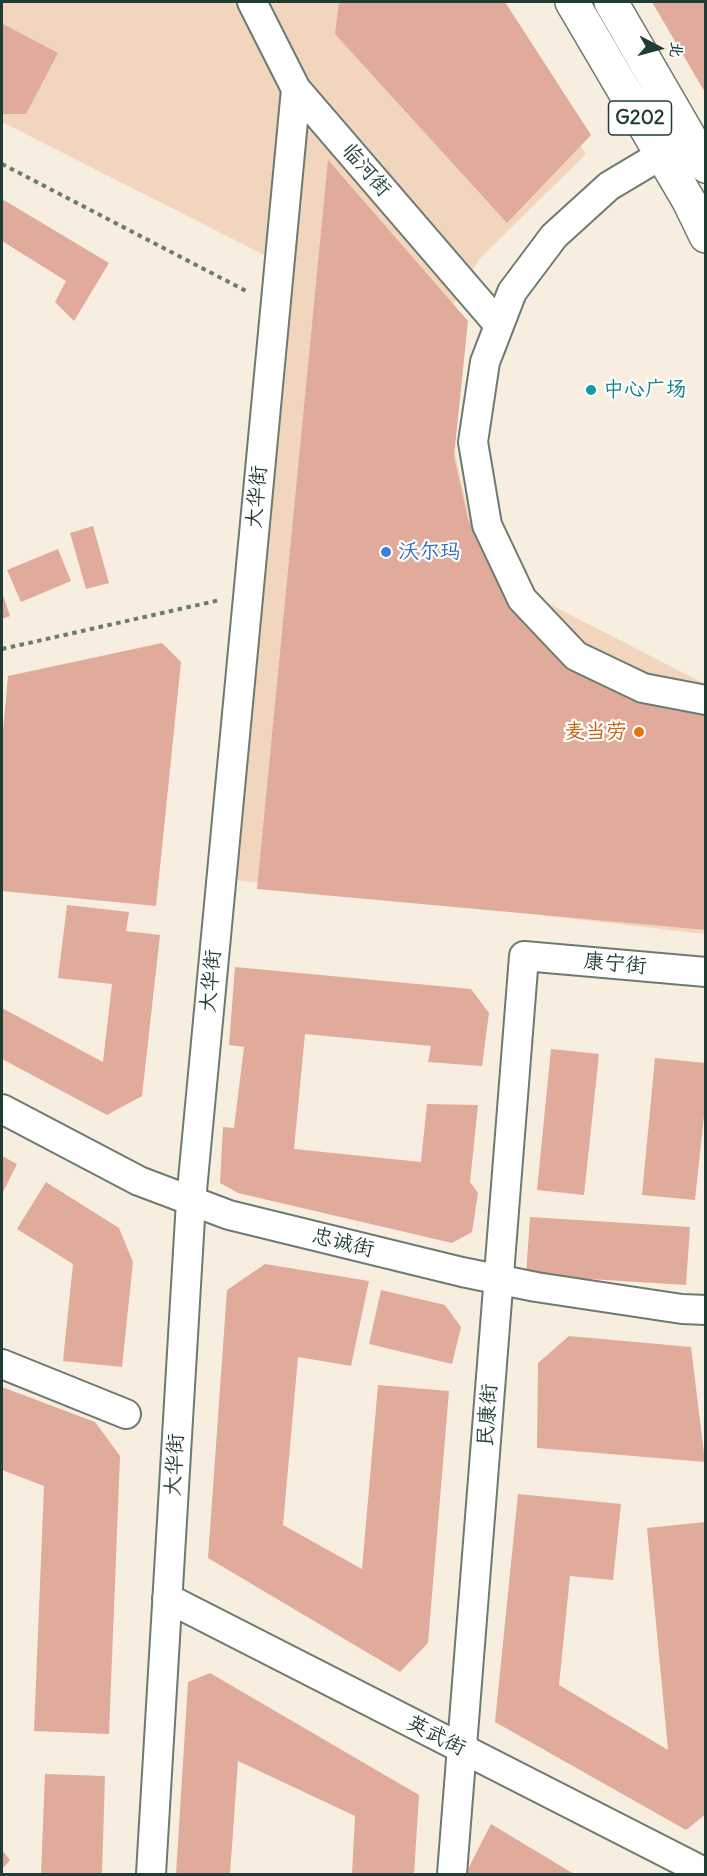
<!DOCTYPE html>
<meta charset="utf-8">
<style>
body{margin:0}
#map{position:relative;width:707px;height:1876px;overflow:hidden;background:#f8eedf;font-family:Delius,"LXGW WenKai TC",sans-serif}
canvas{display:block}
.frame{position:absolute;inset:0;border:3px solid #1f3d34;pointer-events:none}
.north{position:absolute;left:629px;top:18px;width:60px;height:60px;-webkit-text-stroke:4px #fff;paint-order:stroke;rotate:96deg;font-size:16px;font-weight:700;line-height:24px;text-align:center;color:#1f3d34}
.north::after{content:'';display:block;margin:auto;width:21px;height:27px;background:#1f3d34;clip-path:polygon(50% 0,100% 100%,50% 72%,0 100%)}
</style>
<div id="map">
<canvas width="707" height="1876"></canvas>
<div class="frame"></div>
<div class="north">北</div>
</div>
<script>
const c = document.querySelector('canvas').getContext('2d');
c.lineJoin = 'round';
function fill(path, color) {
  c.fillStyle = color;
  c.fill(path, 'evenodd');
}
function stroke(path, color, width, dash) {
  c.strokeStyle = color;
  c.lineWidth = width;
  c.lineCap = dash ? 'butt' : 'round';
  c.setLineDash(dash || []);
  c.stroke(path);
}
function write(font, color, halo, rows, align = 'center') {
  c.font = font + ' Delius,"LXGW WenKai TC",sans-serif';
  c.lineWidth = 4.5;
  c.setLineDash([]);
  c.textBaseline = 'middle';
  c.strokeStyle = halo;
  c.fillStyle = color;
  for (const [text, x, y, turn = 0] of rows) {
    c.save();
    c.translate(x, y);
    c.rotate((+turn || 0) * Math.PI / 180);
    c.textAlign = isNaN(turn) ? turn : align;
    if (halo) c.strokeText(text, 0, 0);
    c.fillText(text, 0, 0);
    c.restore();
  }
}
fill(new Path2D(`
 M2 2H494L586 154 479 259 431 345 466 502 528 593 705 684V934L210 877 282 264 2 122Z`), '#f1d5bd');
fill(new Path2D(`
 M339 2H505L591 135 507 223 335 34Z
 M652 2H706V94Z
 M3 24 58 53 26 114H2V28Z
 M328 160 468 321 454 456 468 519 499 584 536 630 706 708V930L257 889Z
 M2 199 109 263 74 321 55 302 66 281 2 241Z
 M93 526 109 583 86 589 70 533Z
 M58 549 71 581 21 602 7 570Z
 M2 592 10 616 2 619Z
 M162 643 181 662 156 906 2 891V741L8 676Z
 M67 905 129 912 126 931 160 935 142 1096 107 1115 2 1059V1008L103 1062 112 984 58 978Z
 M235 967 471 989 489 1013 482 1066 428 1062 431 1046 305 1034 294 1149 421 1162 427 1104 478 1105 470 1182 478 1193 472 1232 452 1243 238 1193 220 1183 223 1127 234 1128 244 1047 229 1045Z
 M551 1049 599 1054 584 1195 537 1190Z
 M655 1058 706 1063V1097L695 1200 642 1195Z
 M2 1156 17 1164 2 1194Z
 M46 1182 119 1228 133 1262 122 1367 63 1361 73 1264 17 1229Z
 M530 1217 690 1227 686 1285 526 1275Z
 M265 1264 369 1281 351 1366 298 1357 283 1525 362 1569 378 1385 449 1391 428 1643 400 1672 208 1558 227 1290Z
 M381 1290 445 1305 461 1327 452 1364 369 1344Z
 M569 1336 691 1347 705 1462 537 1448 538 1363Z
 M2 1387 95 1422 120 1456 109 1734 34 1731 44 1486 2 1470Z
 M518 1494 621 1504 613 1580 570 1576 559 1685 668 1750 647 1528 705 1522 706 1814 686 1830 495 1722Z
 M210 1673 419 1795 414 1874H352L355 1816 238 1761 230 1874H176L188 1682Z
 M45 1774 105 1776 102 1874H41Z
 M491 1824 574 1874H466L467 1871Z
 M2 1850 10 1860 2 1869Z`), '#e1ab9b');
const minor = new Path2D(`
 M252 2 296 89 499 325
 M661 155 609 186 554 236 512 292 485 362 473 442 487 525 522 599 576 656 643 688 706 700
 M2 1109 139 1181 229 1215 462 1272 536 1287 682 1309 706 1310
 M2 1364 126 1414
 M167 1598 706 1873
 M151 1874 191 1201 296 89
 M452 1874 524 956 706 972`);
const highway = new Path2D(`
 M572 2 689 201 706 236
 M611 2 706 166`);
stroke(minor, '#6b7b70', 32);
stroke(highway, '#6b7b70', 36);
stroke(new Path2D(`
 M2 164 248 292
 M2 649 220 600`), '#6b7b70', 4, [4.5, 4.5]);
stroke(minor, '#fff', 28);
stroke(highway, '#fff', 33);
for (const [x, y, r, color] of [
 [591,390,6,"#0f9aa8"],
 [386,552,6,"#3f7fe0"],
 [639,732,6,"#e8710a"]
]) {
  const dot = new Path2D();
  dot.arc(x, y, r, 0, 2 * Math.PI);
  c.fillStyle = color;
  c.fill(dot);
  stroke(dot, '#fff', 2);
}
for (const [x, y, w] of [
 [640,118,63]
]) {
  const box = new Path2D();
  box.roundRect(x - w / 2, y - 17, w, 34, 4.5);
  c.fillStyle = '#fff';
  c.fill(box);
  stroke(box, '#1f3d34', 1.5);
}
write('bold 20px', '#1f3d34', null, [
 ["G202",640,118]
]);
write('21px', '#1f3d34', '#fff', [
 ["临河街",366,170,49],
 ["大华街",257,497,-85],
 ["康宁街",615,964,5],
 ["大华街",211,981,-85],
 ["忠诚街",343,1243,14],
 ["民康街",488,1415,-86],
 ["大华街",175,1465,-87],
 ["英武街",436,1736,27]
]);
write('21px', '#0d838f', '#fff', [
 ["中心广场",603,390]
], 'left');
write('21px', '#366cbe', '#fff', [
 ["沃尔玛",398,552]
], 'left');
write('21px', '#c56008', '#fff', [
 ["麦当劳",627,732]
], 'right');
</script>
